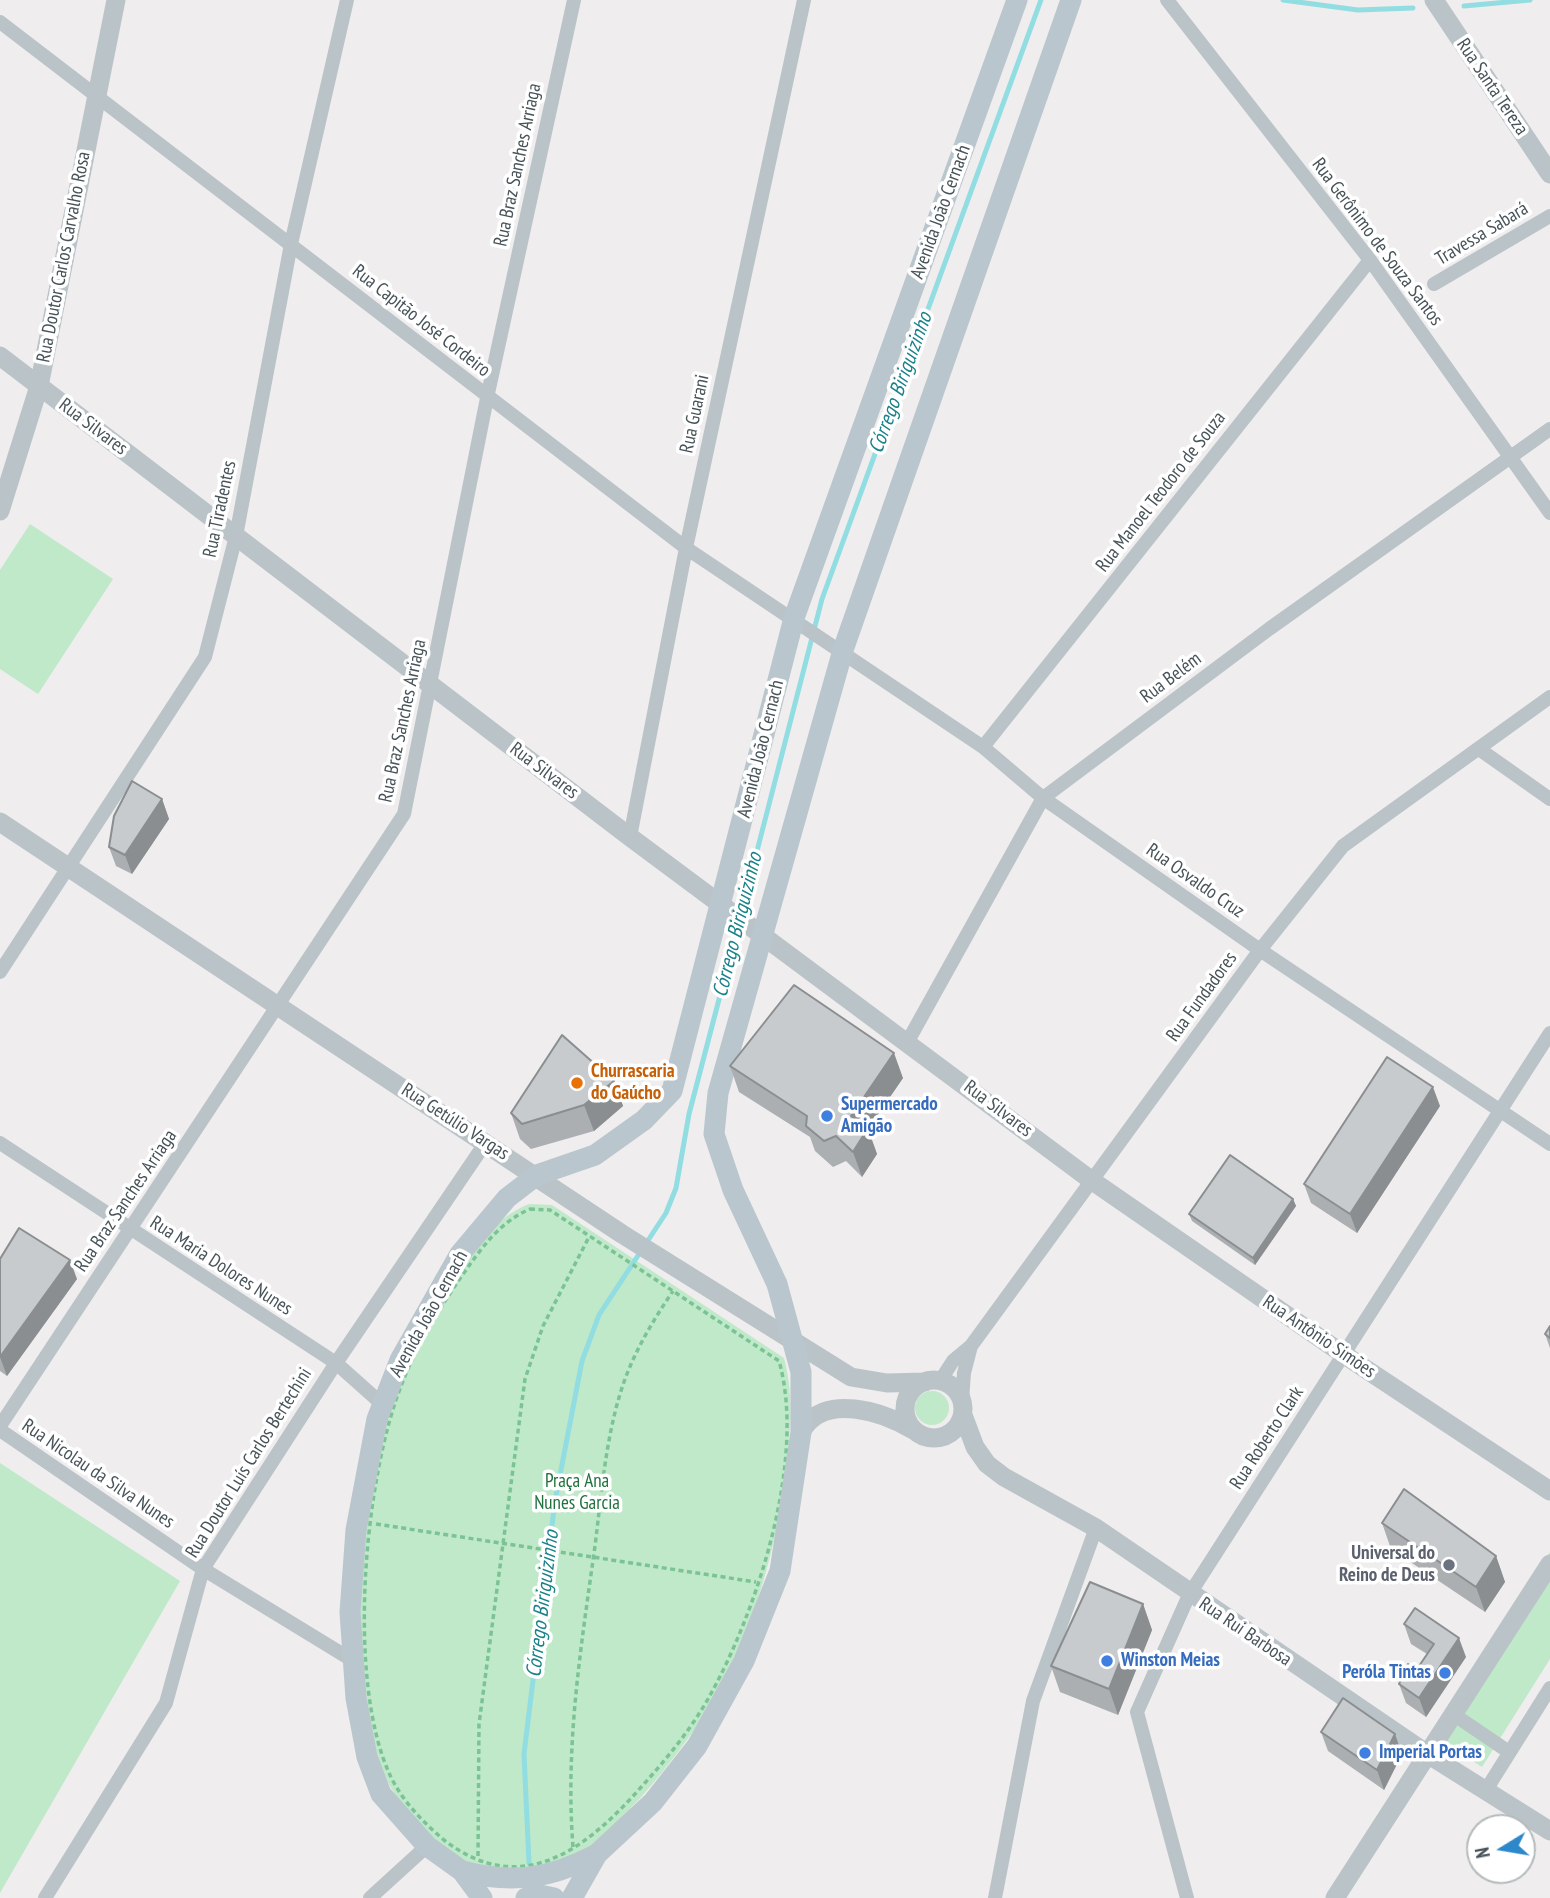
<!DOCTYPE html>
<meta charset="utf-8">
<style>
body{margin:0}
#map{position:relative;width:1550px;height:1898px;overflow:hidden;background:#efeded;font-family:"PT Sans Narrow",sans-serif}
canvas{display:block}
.north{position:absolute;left:1466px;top:1814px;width:70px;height:70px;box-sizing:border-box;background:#fff;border:2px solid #b5babc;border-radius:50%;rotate:259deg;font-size:19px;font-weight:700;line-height:28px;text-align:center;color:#475358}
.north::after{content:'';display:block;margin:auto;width:24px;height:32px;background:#2c88ca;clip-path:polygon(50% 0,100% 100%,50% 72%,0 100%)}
</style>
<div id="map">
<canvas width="1550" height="1898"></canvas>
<div class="north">N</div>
</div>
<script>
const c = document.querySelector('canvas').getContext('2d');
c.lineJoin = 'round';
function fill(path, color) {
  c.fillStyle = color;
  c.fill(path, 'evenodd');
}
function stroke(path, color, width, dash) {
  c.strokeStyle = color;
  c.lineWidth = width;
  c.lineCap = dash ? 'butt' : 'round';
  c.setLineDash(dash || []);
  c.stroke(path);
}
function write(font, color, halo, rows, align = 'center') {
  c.font = font + ' "PT Sans Narrow",sans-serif';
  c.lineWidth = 7;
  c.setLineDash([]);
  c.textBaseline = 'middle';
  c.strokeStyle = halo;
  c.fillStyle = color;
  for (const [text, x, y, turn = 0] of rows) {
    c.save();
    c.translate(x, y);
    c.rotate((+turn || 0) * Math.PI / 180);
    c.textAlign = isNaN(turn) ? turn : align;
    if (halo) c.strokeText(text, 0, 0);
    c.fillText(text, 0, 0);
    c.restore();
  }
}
fill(new Path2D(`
 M30 524 113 579 38 694 0 669V570Z
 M529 1204 552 1205 784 1358C795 1400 790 1436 785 1479 774 1558 752 1632 712 1702 687 1746 600 1858 550 1869 542 1871 530 1868 521 1868 508 1867 492 1869 478 1866 446 1860 401 1808 386 1779 361 1729 356 1624 361 1567 363 1537 371 1506 375 1475 379 1457 380 1437 385 1419 399 1368 427 1323 456 1279 478 1246 491 1220 529 1204Z
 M915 1408a17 17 0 1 1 34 0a17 17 0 1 1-34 0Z
 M0 1463 180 1581 0 1893Z
 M1550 1552V1659L1482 1767 1433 1736Z`), '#bfe9c9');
stroke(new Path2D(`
 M1283 0 1358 10 1413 8
 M1464 6 1530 0
 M741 913 822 599 1041 0
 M529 1863 524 1754 555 1501 582 1361 599 1315 666 1213 676 1188 689 1114 739 923`), '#91dde1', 5);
stroke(new Path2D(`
 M530 1209 550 1210 779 1361C807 1460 757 1612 708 1699 688 1734 662 1764 635 1794 582 1852 519 1898 444 1840 423 1822 402 1801 390 1775 346 1681 364 1476 403 1381 417 1345 439 1309 461 1277 481 1249 498 1223 530 1209Z
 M376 1524 756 1582
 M573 1847C565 1744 581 1647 595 1546 602 1490 606 1432 625 1379 637 1347 654 1319 673 1291
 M478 1856 479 1724 525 1379 543 1326 589 1237`), '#7bc395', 3.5, [5, 3.5]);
stroke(new Path2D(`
 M1167 0 1370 260 1550 513
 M0 22 686 548 983 747 1043 798 1260 950 1550 1144
 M1434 284 1550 216
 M983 747 1370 260
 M1479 749 1550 799
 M630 837 686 548 804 0
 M0 972 205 657 236 536 291 244 347 0
 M908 1041 1043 798 1269 629 1550 429
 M0 1143 336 1363 382 1404
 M940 1381 953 1361 971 1346 1260 950 1343 846 1550 697
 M962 1400 964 1373 971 1346
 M0 1426 404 814 487 398 574 0
 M0 1430 203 1569 352 1660
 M1453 1714 1509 1752
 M1486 1790 1550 1688
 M45 1898 166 1703 203 1569 336 1363 486 1142
 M370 1898 427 1846
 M995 1898 1033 1701 1096 1528
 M1187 1898 1137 1712 1189 1595 1550 1033`), '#bac3c8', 14);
stroke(new Path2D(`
 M1434 0 1550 174
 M0 356 630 837 1091 1180 1343 1354 1550 1491
 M0 511 39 386 116 0
 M0 822 622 1234 851 1377 887 1383 925 1382
 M905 1409a29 29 0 1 1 58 0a29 29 0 1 1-58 0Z
 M963 1415 975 1447 987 1464 1004 1477 1096 1528 1429 1755 1550 1831
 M801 1432C823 1391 884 1412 915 1431
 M1335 1898 1550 1564`), '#bac3c8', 19);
stroke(new Path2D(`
 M462 1871C511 1884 550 1879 595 1855
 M482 1898 462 1871 427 1846 381 1794 367 1757 356 1698 350 1612 356 1530 377 1419 400 1360 460 1254 507 1198 537 1175 595 1155 644 1120 672 1091 794 618 1017 0
 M526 1898 540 1895 554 1898
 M572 1898 597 1854 653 1802 697 1746 744 1661 780 1571 801 1432V1372L777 1284 733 1190 714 1134 718 1093 843 650 1071 0`), '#bac6cd', 21);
fill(new Path2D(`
 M162 799 169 819 132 874 116 866 109 847Z
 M730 1066 903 1078 868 1129 877 1154 862 1177 846 1161 833 1167 815 1151 810 1137 739 1092Z
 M614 1081 623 1106 594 1131 531 1149 520 1139 511 1113Z
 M1440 1106 1357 1233 1311 1203 1304 1184Z
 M1293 1199 1296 1206 1255 1265 1192 1221 1189 1214Z
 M0 1259 77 1279 7 1376 0 1371Z
 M1550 1326V1348L1545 1334Z
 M1382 1523 1496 1556 1505 1582 1485 1612 1391 1549Z
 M1143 1604 1152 1630 1118 1715 1060 1692 1051 1666Z
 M1404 1624 1466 1657 1426 1717 1406 1703 1399 1684 1417 1669 1427 1654 1411 1644Z
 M1321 1732 1402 1754 1384 1790 1328 1751Z`), '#abafb1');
fill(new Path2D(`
 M162 799 169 819 132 874 125 855Z
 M894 1053 903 1078 868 1129 877 1154 862 1177 853 1152 851 1116Z
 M614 1081 623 1106 594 1131 584 1105Z
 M1433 1087 1440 1106 1357 1233 1350 1214Z
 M1293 1199 1296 1206 1255 1265 1253 1258Z
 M70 1260 77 1279 7 1376 0 1357Z
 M1496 1556 1505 1582 1485 1612 1476 1587Z
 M1143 1604 1152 1630 1118 1715 1109 1689Z
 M1459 1638 1466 1657 1426 1717 1419 1698Z
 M1395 1734 1402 1754 1384 1790 1377 1770Z`), '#8b8e90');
const building = new Path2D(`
 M132 781 162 799 125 855 109 847 114 816Z
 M794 985 894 1053 851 1116 868 1128 853 1152 836 1136 824 1141 806 1126 807 1116 730 1066Z
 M562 1035 614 1081 584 1105 522 1124 511 1113Z
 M1387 1057 1433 1087 1350 1214 1304 1184Z
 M1230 1155 1293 1199 1253 1258 1189 1214Z
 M19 1228 70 1260 0 1357V1259Z
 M1550 1326V1338L1545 1334Z
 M1404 1489 1496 1556 1476 1587 1382 1523Z
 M1090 1582 1143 1604 1109 1689 1051 1666Z
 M1415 1608 1459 1638 1419 1698 1399 1684 1408 1664 1417 1669 1434 1644 1404 1624Z
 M1343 1698 1395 1734 1377 1770 1321 1732Z`);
fill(building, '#c7cbce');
stroke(building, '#8b8e90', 2);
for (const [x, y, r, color] of [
 [577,1083,7,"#e8710a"],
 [827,1116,7,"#3f7fe0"],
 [1449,1565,7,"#6b7280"],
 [1107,1661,7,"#3f7fe0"],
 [1445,1673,7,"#3f7fe0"],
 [1365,1753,7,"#3f7fe0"]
]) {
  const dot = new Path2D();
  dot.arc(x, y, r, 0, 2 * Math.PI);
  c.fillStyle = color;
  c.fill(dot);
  stroke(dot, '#fff', 2.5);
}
write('19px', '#475358', '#fff', [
 ["Rua Santa Tereza",1492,87,56],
 ["Rua Braz Sanches Arriaga",518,165,-78],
 ["Avenida João Cernach",941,212,-70],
 ["Travessa Sabará",1482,234,-31],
 ["Rua Gerônimo de Souza Santos",1377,242,53],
 ["Rua Doutor Carlos Carvalho Rosa",64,257,-79],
 ["Rua Capitão José Cordeiro",421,321,38],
 ["Rua Guarani",695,414,-78],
 ["Rua Silvares",93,427,37],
 ["Rua Manoel Teodoro de Souza",1161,492,-52],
 ["Rua Tiradentes",220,509,-78],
 ["Rua Belém",1171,678,-37],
 ["Rua Braz Sanches Arriaga",403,721,-78],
 ["Avenida João Cernach",761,749,-76],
 ["Rua Silvares",544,771,37],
 ["Rua Osvaldo Cruz",1195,881,35],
 ["Rua Fundadores",1202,997,-54],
 ["Rua Silvares",998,1109,37],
 ["Rua Getúlio Vargas",455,1122,33],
 ["Rua Braz Sanches Arriaga",126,1201,-56],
 ["Rua Maria Dolores Nunes",221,1266,33],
 ["Avenida João Cernach",429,1314,-61],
 ["Rua Antônio Simões",1319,1337,34],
 ["Rua Roberto Clark",1267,1438,-57],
 ["Rua Doutor Luís Carlos Bertechini",249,1463,-58],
 ["Rua Nicolau da Silva Nunes",98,1474,34],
 ["Rua Rui Barbosa",1245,1632,34]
]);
write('bold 19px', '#c56008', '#fff', [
 ["Churrascaria",591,1072],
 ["do Gaúcho",591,1094]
], 'left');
write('bold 19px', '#366cbe', '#fff', [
 ["Supermercado",841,1105],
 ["Amigão",841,1127],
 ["Winston Meias",1121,1661],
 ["Peróla Tintas",1431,1673,"right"],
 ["Imperial Portas",1379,1753]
], 'left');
write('19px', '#20713d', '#fff', [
 ["Praça Ana",577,1482],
 ["Nunes Garcia",577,1504]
]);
write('bold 19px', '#5b616d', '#fff', [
 ["Universal do",1435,1554],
 ["Reino de Deus",1435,1576]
], 'right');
write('italic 21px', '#1a828a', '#fff', [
 ["Córrego Biriguizinho",901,383,-70],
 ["Córrego Biriguizinho",738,925,-76],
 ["Córrego Biriguizinho",543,1604,-83]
]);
</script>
